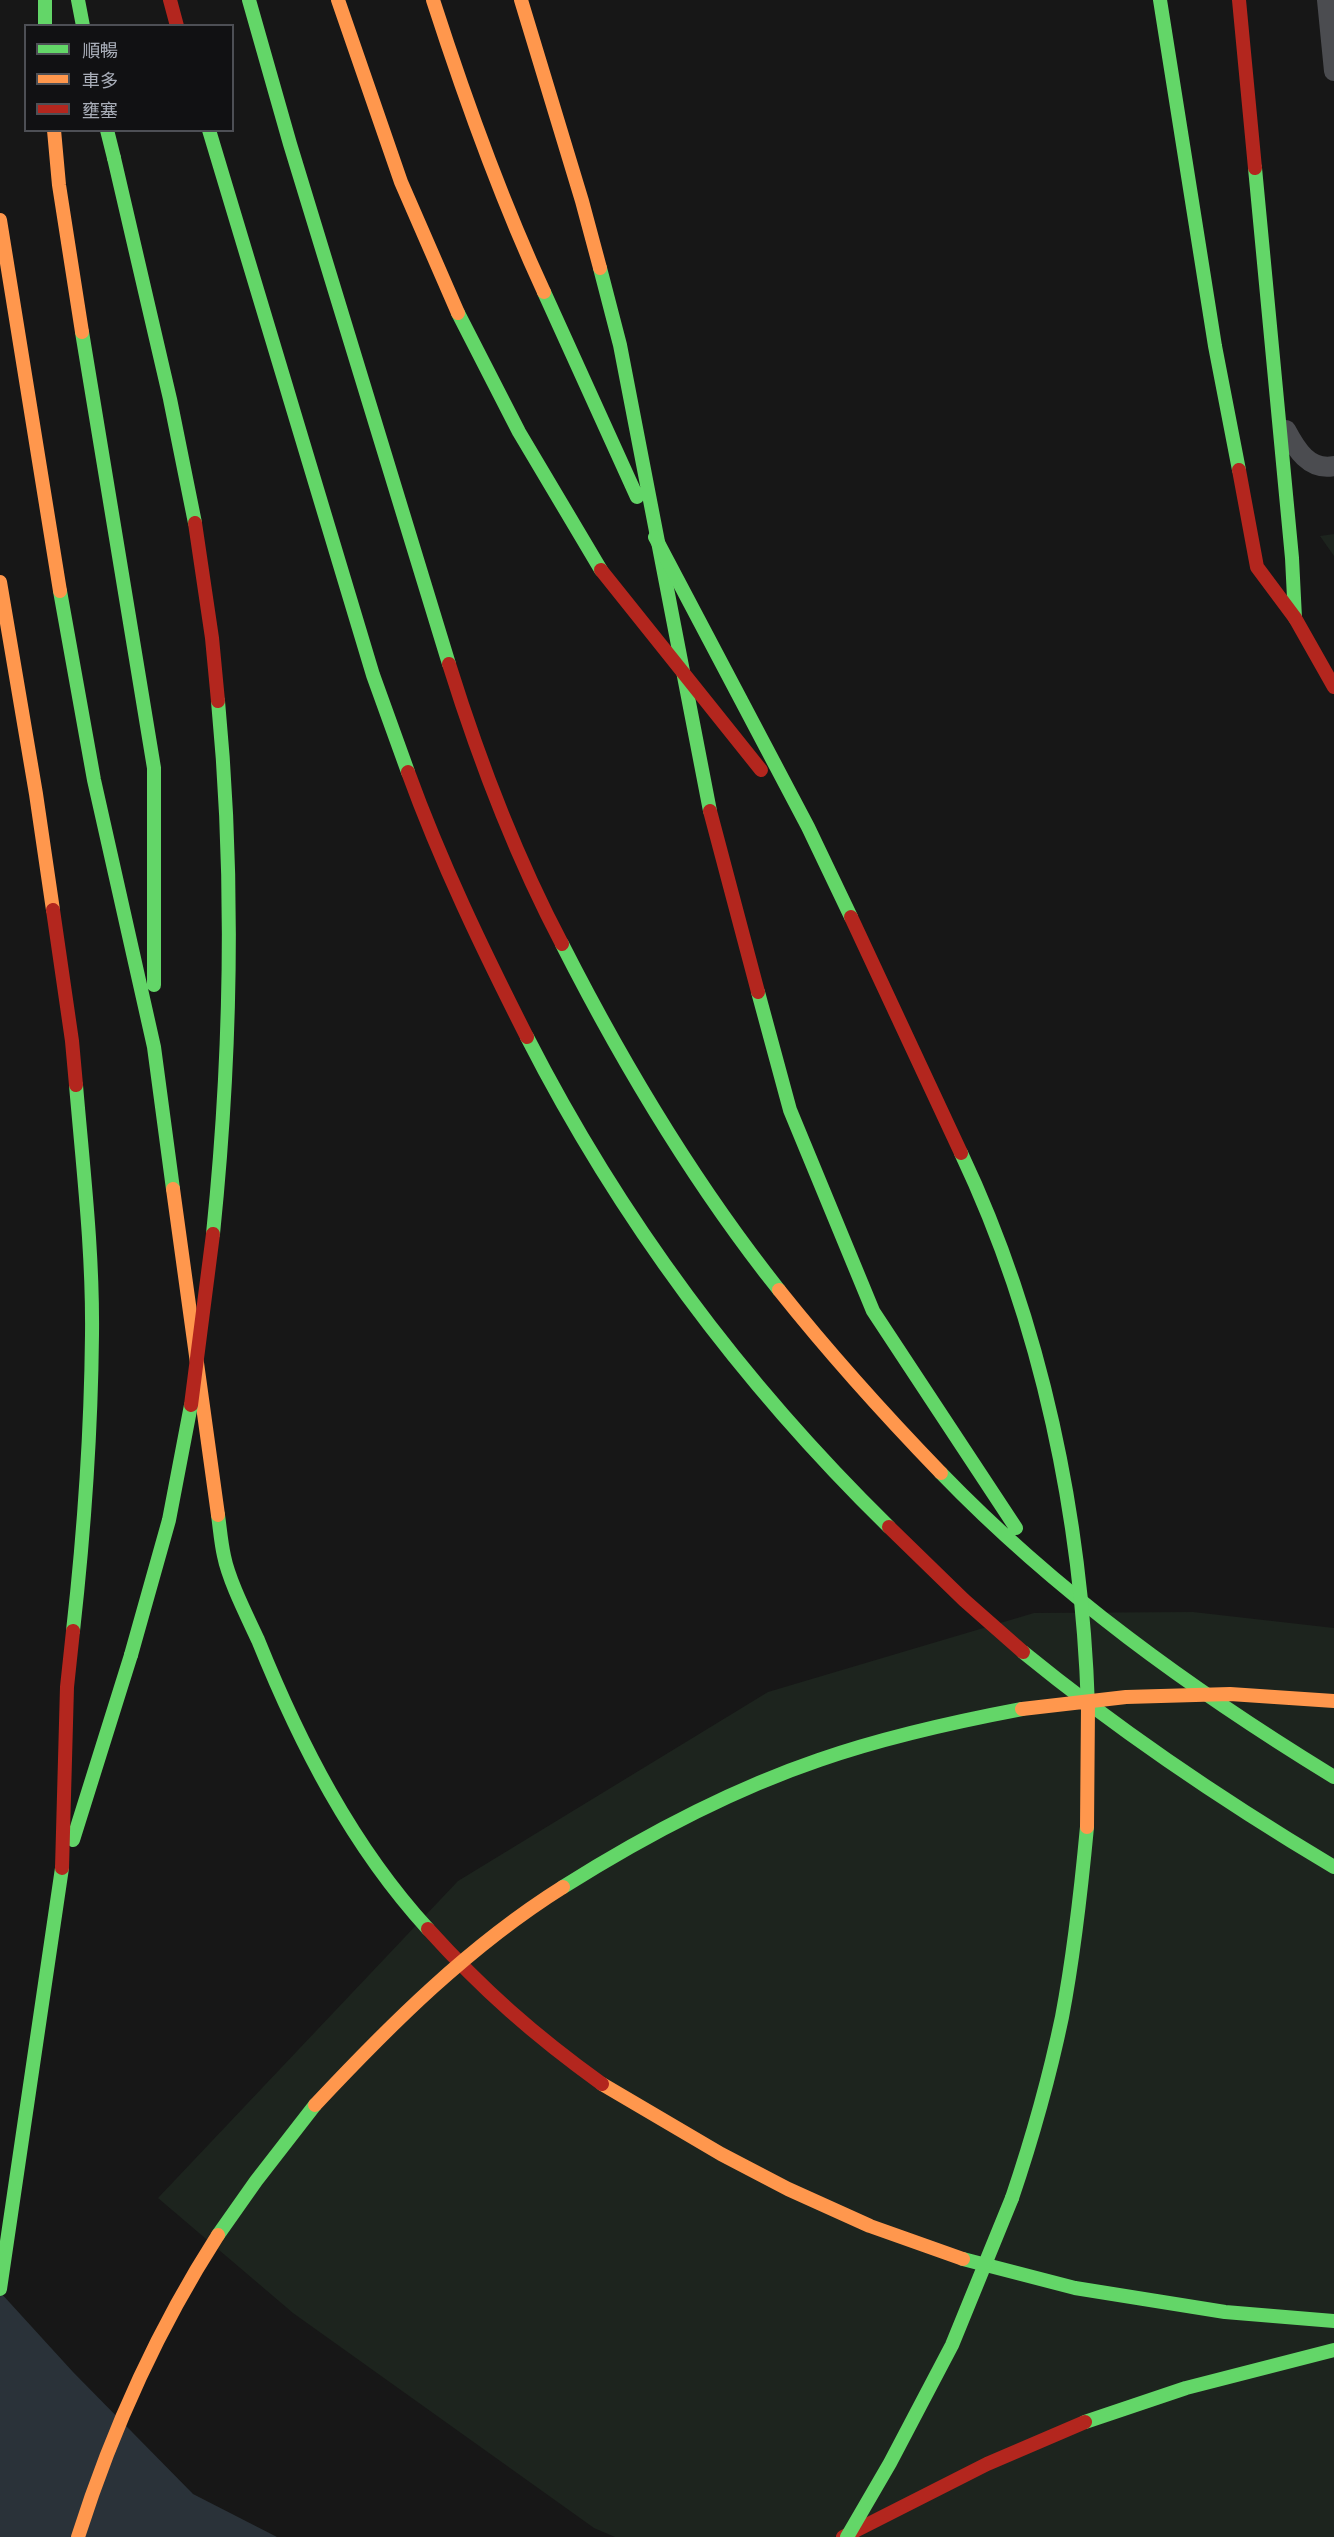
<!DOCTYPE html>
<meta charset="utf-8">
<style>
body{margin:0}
#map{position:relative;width:1334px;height:2537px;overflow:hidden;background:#171717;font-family:Cabin,"Noto Sans TC",sans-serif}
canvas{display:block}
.legend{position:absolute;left:24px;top:24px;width:210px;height:108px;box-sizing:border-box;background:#111113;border:2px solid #4d4f55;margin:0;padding:8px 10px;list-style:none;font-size:18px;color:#a8adb8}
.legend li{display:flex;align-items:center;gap:12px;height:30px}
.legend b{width:30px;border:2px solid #4d4f55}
</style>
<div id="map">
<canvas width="1334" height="2537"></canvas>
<ul class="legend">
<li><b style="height:8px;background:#63d668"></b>順暢</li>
<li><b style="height:8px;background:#ff974d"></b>車多</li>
<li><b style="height:8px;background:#b3261e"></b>壅塞</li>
</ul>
</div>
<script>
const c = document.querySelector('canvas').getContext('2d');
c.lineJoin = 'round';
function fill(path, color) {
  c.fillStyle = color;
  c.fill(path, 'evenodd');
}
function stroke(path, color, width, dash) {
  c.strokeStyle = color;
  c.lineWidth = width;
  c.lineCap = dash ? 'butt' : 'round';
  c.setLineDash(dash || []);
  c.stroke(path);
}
fill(new Path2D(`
 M1334 534V556L1320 536Z
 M1193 1612 1334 1628V2537H615L594 2528 293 2313 158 2198 458 1881 768 1692 1034 1613Z`), '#1d241e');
fill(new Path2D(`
 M0 2292 73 2372 193 2494 277 2537H0Z`), '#2a3239');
stroke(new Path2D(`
 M1327 0 1334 71
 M1286 430C1296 449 1309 471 1334 466`), '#4b4c50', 20);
stroke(new Path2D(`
 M45 0V26
 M78 0 83 26
 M249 0 290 144 449 664
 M1160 0 1215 346 1239 470
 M107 130 114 158
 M209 130 373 675 408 772
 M1255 168 1292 558 1295 618
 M600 268 620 345 710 811
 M544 292 637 497
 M458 313 519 432 601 570
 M82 332 154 768V985
 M60 591 94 780 154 1047 173 1189
 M562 944C624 1066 694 1183 779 1290
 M758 992 790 1110 873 1311 1016 1528
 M527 1037C620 1219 743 1384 889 1527
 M941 1473C1057 1593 1192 1690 1334 1777
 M218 1515C220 1529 221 1543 224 1556 229 1581 247 1616 258 1640 300 1744 352 1846 428 1929
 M73 1631C84 1533 91 1434 92 1335 93 1251 83 1168 76 1085
 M1023 1652C1121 1732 1225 1802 1334 1867
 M73 1840 131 1655
 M1012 2198C1032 2139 1049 2079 1062 2017 1074 1954 1081 1891 1087 1827
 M218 2235 256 2181 315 2105
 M963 2259 1075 2288 1225 2312 1334 2321
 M0 2289 62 1868
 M1085 2422 1186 2388 1334 2350`), '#63d668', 14);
stroke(new Path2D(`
 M338 0 401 182 458 313
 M433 0C465 99 500 197 544 292
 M521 0 582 201 600 268
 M54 130 59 185 82 332
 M0 220 60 591
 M0 582 36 794 53 910
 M173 1189 218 1515
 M779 1290C830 1354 884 1414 941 1473
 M602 2084 721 2154 788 2189 870 2226 963 2259
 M78 2537C112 2430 157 2330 218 2235`), '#ff974d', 14);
stroke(new Path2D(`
 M170 0 177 26
 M1239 0 1255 168
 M1239 470 1257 567 1295 618 1334 687
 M449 664C479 760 515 855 562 944
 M408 772C441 863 483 950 527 1037
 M710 811 758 992
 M53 910 72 1041 76 1085
 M889 1527 964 1600 1023 1652
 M62 1868 67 1687 73 1631
 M428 1929C483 1990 534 2035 602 2084
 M843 2537 987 2464 1085 2422`), '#b3261e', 14);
stroke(new Path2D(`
 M114 158 170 399 195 523
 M655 537 808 827 851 917
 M961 1153C1042 1324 1082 1519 1088 1707
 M213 1234C231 1058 235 878 218 701
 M131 1655 169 1520 191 1405
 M563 1887C644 1836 728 1791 819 1760 885 1737 953 1722 1022 1709
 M847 2537 890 2463 952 2345 1012 2198`), '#63d668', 14);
stroke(new Path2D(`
 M1022 1709 1126 1697 1230 1694 1334 1701
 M1087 1827 1088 1707
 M315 2105C390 2025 469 1946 563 1887`), '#ff974d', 14);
stroke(new Path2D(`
 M195 523 212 638 218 701
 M601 570 761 770
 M851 917 961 1153
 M191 1405 213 1234`), '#b3261e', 14);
</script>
